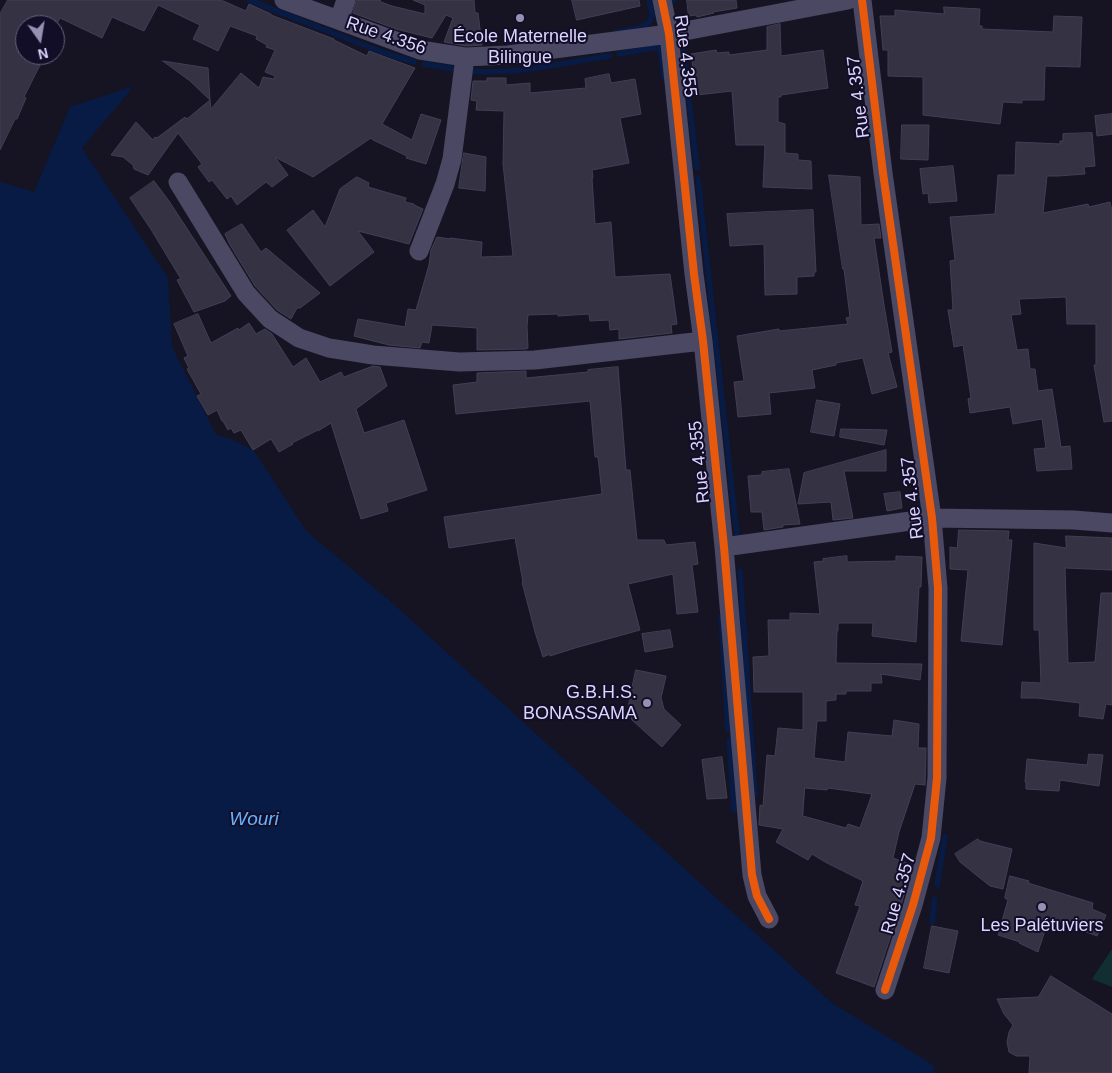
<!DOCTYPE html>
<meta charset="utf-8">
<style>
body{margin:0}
#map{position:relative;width:1112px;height:1073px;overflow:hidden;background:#161422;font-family:Helvetica,sans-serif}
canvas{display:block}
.north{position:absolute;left:15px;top:15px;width:50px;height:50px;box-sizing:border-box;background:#130e28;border:1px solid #635e7e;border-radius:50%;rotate:167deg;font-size:14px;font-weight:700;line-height:20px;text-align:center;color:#dbd5ff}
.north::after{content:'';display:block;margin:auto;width:18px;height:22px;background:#9691b2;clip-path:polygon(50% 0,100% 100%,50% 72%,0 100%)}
</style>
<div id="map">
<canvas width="1112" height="1073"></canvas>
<div class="north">N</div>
</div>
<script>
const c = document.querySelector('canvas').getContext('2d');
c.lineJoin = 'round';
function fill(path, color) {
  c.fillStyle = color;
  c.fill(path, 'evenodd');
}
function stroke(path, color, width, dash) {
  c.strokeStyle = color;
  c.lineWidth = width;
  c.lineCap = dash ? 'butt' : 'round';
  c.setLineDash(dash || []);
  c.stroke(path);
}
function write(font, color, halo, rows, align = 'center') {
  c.font = font + ' Helvetica,sans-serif';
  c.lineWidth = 4;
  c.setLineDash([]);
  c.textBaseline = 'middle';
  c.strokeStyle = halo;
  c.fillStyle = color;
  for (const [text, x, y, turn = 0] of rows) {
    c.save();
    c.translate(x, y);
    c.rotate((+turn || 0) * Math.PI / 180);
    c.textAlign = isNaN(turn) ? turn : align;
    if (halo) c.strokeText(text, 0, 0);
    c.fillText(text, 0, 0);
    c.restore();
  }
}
fill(new Path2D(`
 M1112 949V987L1092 979Z`), '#112f31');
fill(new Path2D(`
 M134 86 82 148 168 278 172 347 216 435 232 439 254 451 307 532 389 600 832 1003 935 1066 933 1073H0V182L34 192 70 107Z`), '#071b45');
stroke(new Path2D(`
 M249 0 366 46 391 55 414 62
 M673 0V1
 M617 32C627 30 650 29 652 16 652 11 650 5 649 0
 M684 52V58L697 168
 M619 54 653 48H660L664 77
 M424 64 461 70
 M472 71C519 75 564 62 610 56
 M698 179 737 536
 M740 571 755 795
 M721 617 728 730
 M729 740 734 810
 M937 885 945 837
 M932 922 935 899`), '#071b45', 5.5);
const building = new Path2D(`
 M8 0H221L246 11 249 4 271 14V15L334 39V40L367 56 369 51 415 68 382 124 412 140 421 114 441 120 426 164 406 158 407 156 373 140 371 138 313 177 275 157 288 175 272 187 266 182 237 205 231 196 227 199 212 180 209 182 198 167 202 164 178 133 148 175 134 169 133 165 123 157 111 155 136 122 153 140 155 137 157 138 185 117 187 119 210 100 211 109 241 73 259 88 263 77 274 79 275 76 265 72 275 50 266 47 267 45 256 39 257 36 230 26 218 51 193 39 200 25 158 5 144 31 112 17 102 38 60 18 56 25H25V55H45L24 97 26 98 17 119H15L0 150V14Z
 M357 0H380L381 2 392 6 425 14V5L413 0H474L475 13H478L482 45 466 46 444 42 453 18 446 15 432 38 396 29 353 13Z
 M572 0H639L640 6 577 20Z
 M687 0H736L737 8 713 12 714 13 697 17 696 15 689 16Z
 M944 7 980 9 979 26H982V29L1053 32 1054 16 1082 17 1080 67 1045 66 1044 100H1022V103L1003 102 1000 124 923 115V77L888 76V50H883L880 16H895V10L944 14Z
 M780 24 781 56 823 50 828 88 781 95V97H778V122L785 124V153L798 154V160L811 161 812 189 763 187 765 145H736L732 91 697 95 691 54 716 50 717 53 729 52V55L767 50V27Z
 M163 61 208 68 210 100 190 81Z
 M609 74 611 83 635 79 641 114 620 118 629 163 592 170 593 178H592L595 224 611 222 615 277 670 274 677 324 671 325 672 333 619 339V329L610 330 609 320 590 321 589 314 558 316V314L528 315 527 326 528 348 526 349 477 350V328L432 325 429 343 422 342 420 348 389 345 354 336 358 319 405 327 408 309 416 310 429 265 431 250 437 237 450 239V238L482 242 481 257 513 256 503 164 504 111 476 110 477 101 471 100 473 81H487V78H506V85L530 83V93L586 88 585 79Z
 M1112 114V134L1097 136 1095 116Z
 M902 125H929L928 160 901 159Z
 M1092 133 1095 166 1084 167 1085 174 1058 176H1047L1043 213 1088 204 1089 207 1110 202 1112 211V421L1104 422 1094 365H1096V324H1067L1066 297 1019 299 1021 314 1011 315 1017 350 1028 349 1030 369H1035L1038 391 1052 389 1061 447 1070 446 1072 469 1037 471 1034 449 1046 448 1042 419 1013 424 1010 407 970 413 968 399 971 398 963 345 954 347 948 310H953L950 261 955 260 950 217 995 214 998 175H1015L1016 142 1060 144V141H1063V134Z
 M464 153 486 157 485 191 459 188Z
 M953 166 957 201 929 203 928 193 923 194 920 169Z
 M829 175 860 177 861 225 879 224 881 238H874L884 305 892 352 888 353 897 387 872 394 863 358 836 363V365L812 370 815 388 769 393 771 414 738 417 734 382 744 381 737 336 779 329V331L848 324 846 318 850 317 844 269H843Z
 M357 177 369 183 368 187 406 198 405 202 414 204V205L423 209 409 244 358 231 374 252 330 286 287 230 313 210 325 227 340 189Z
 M154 181 169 201 231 296 225 301 194 312 177 280 181 279 152 231 130 198Z
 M813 210 816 272H814V276L797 277V294L765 295 764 244 730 246 727 214Z
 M242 224 261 252 266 248 320 293 300 308H297L291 319 277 310 255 286 230 245 225 234Z
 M198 314 211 343 238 328 239 330 249 323 256 334 265 329 272 334 293 367 306 358 320 382 341 372 344 377 373 366 380 367 387 386 356 409 364 433 404 420 427 490 386 503 388 511 361 519 331 423 318 431V430L292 443 293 444 279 452 271 439 253 450 241 430 234 433 231 428 228 430 223 421H222L217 410 208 415 197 396 201 394 187 369 189 368 184 358 188 356 174 324Z
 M618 367 626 470H630L637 540H664L666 545 695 542 698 564 692 565 698 612 677 614 673 574 628 584 640 630 575 648 550 656V654L543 657 535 632 522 582H523L515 538 449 548 444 517 602 494 598 457H595L590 401 456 414 453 385 477 382V373L526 371V378L588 372V370Z
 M817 400 840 404 834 436 811 432Z
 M841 429 887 430 884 445 840 437Z
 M886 450V471H844L853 518 833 520 831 502 798 504 804 473Z
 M789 469 800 524 783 525V527L764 530 762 512H751L748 476 762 475V472Z
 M900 492 902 508 887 511 884 494Z
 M959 530 1009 531 1008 540H1012L1002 645 961 641 968 570 950 569V547L957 548Z
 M1066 536 1112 538V570L1065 568 1068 663 1095 662 1101 593H1112V705L1106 704 1103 719 1079 716 1080 703 1037 698H1021L1022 682 1041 683 1039 630H1034V543L1066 548Z
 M847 556V562L896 561V556L922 557 921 587H919L916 642 872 636 873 623H838V631H837L836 663 922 664 920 680 881 674 882 683H871V691H846V694H836V700L826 701V721H817L814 758 845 762 848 732 892 736 894 720 919 724 918 748H926L925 785 915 784 899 832 893 858 912 865 902 902 874 987 836 973 860 906 855 905 863 881 825 862 812 854 808 860 776 842 783 829 759 825 760 805 763 806 767 755 775 756 778 728 803 730V692H754L753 657 769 656 768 620H790V613L820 614 814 562 824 561 823 559ZM805 788 827 790 828 788 872 794 860 828 848 824 846 828 803 816Z
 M670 630 673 647 645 652 642 634Z
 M636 670 666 676 661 698 664 709 681 725 662 747 632 720 628 708Z
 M1089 754 1103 755 1099 786 1060 780 1059 791 1026 789V782H1025L1027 759 1087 765Z
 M722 757 727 798 707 799 702 760Z
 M978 839 980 841 1012 849 1003 889 990 886 960 862 955 854Z
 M1010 876 1029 881 1028 883 1093 903 1092 909 1106 915 1097 936 1055 920 1054 922 1048 921 1038 952 1019 943 1020 942 998 935 1008 900 1005 898Z
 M932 926 958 931 949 973 924 968Z
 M1051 976 1112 1014V1073H1029L1030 1056H1016L1009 1052 1007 1042 1009 1032 1013 1025 1004 1014 997 999 1038 997Z`);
fill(building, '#353244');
stroke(building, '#433e57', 1);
stroke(new Path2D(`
 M284 0 420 50 465 57 508 55 669 34 848 0
 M662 0 669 34 694 274 703 341 724 547 752 875 757 896 769 919
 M862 0 883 173 932 518 938 588 937 778 931 838 913 905 885 990
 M339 20 346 0
 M178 182 246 293 270 319 299 338 329 348 373 355 459 362 535 360 703 341
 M419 251 445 184 452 159 465 57
 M724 547 932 518 1074 520 1112 523`), '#4a4863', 19);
stroke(new Path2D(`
 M662 0 669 34 694 274 703 341 724 547 752 875 757 896 769 919
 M862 0 883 173 932 518 938 588 937 778 931 838 913 905 885 990`), '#e8590c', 8);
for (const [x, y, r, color] of [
 [520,18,5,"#9691b2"],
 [647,703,5,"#9691b2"],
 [1042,907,5,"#9691b2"]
]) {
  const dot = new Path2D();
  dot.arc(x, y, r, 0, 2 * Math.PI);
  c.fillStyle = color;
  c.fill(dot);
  stroke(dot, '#130e28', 2);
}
write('18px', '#dbd5ff', '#130e28', [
 ["Rue 4.356",386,36,19],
 ["Rue 4.355",685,56,83],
 ["Rue 4.357",859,97,-97],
 ["Rue 4.355",700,462,-96],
 ["Rue 4.357",913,498,-97],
 ["Rue 4.357",899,894,-74]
]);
write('18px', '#dbd5ff', '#130e28', [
 ["École Maternelle",520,37],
 ["Bilingue",520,58],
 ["G.B.H.S.",637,693,"right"],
 ["BONASSAMA",637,714,"right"],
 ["Les Palétuviers",1042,926]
]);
write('italic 19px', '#63b1ff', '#130e28', [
 ["Wouri",254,820]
]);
</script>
